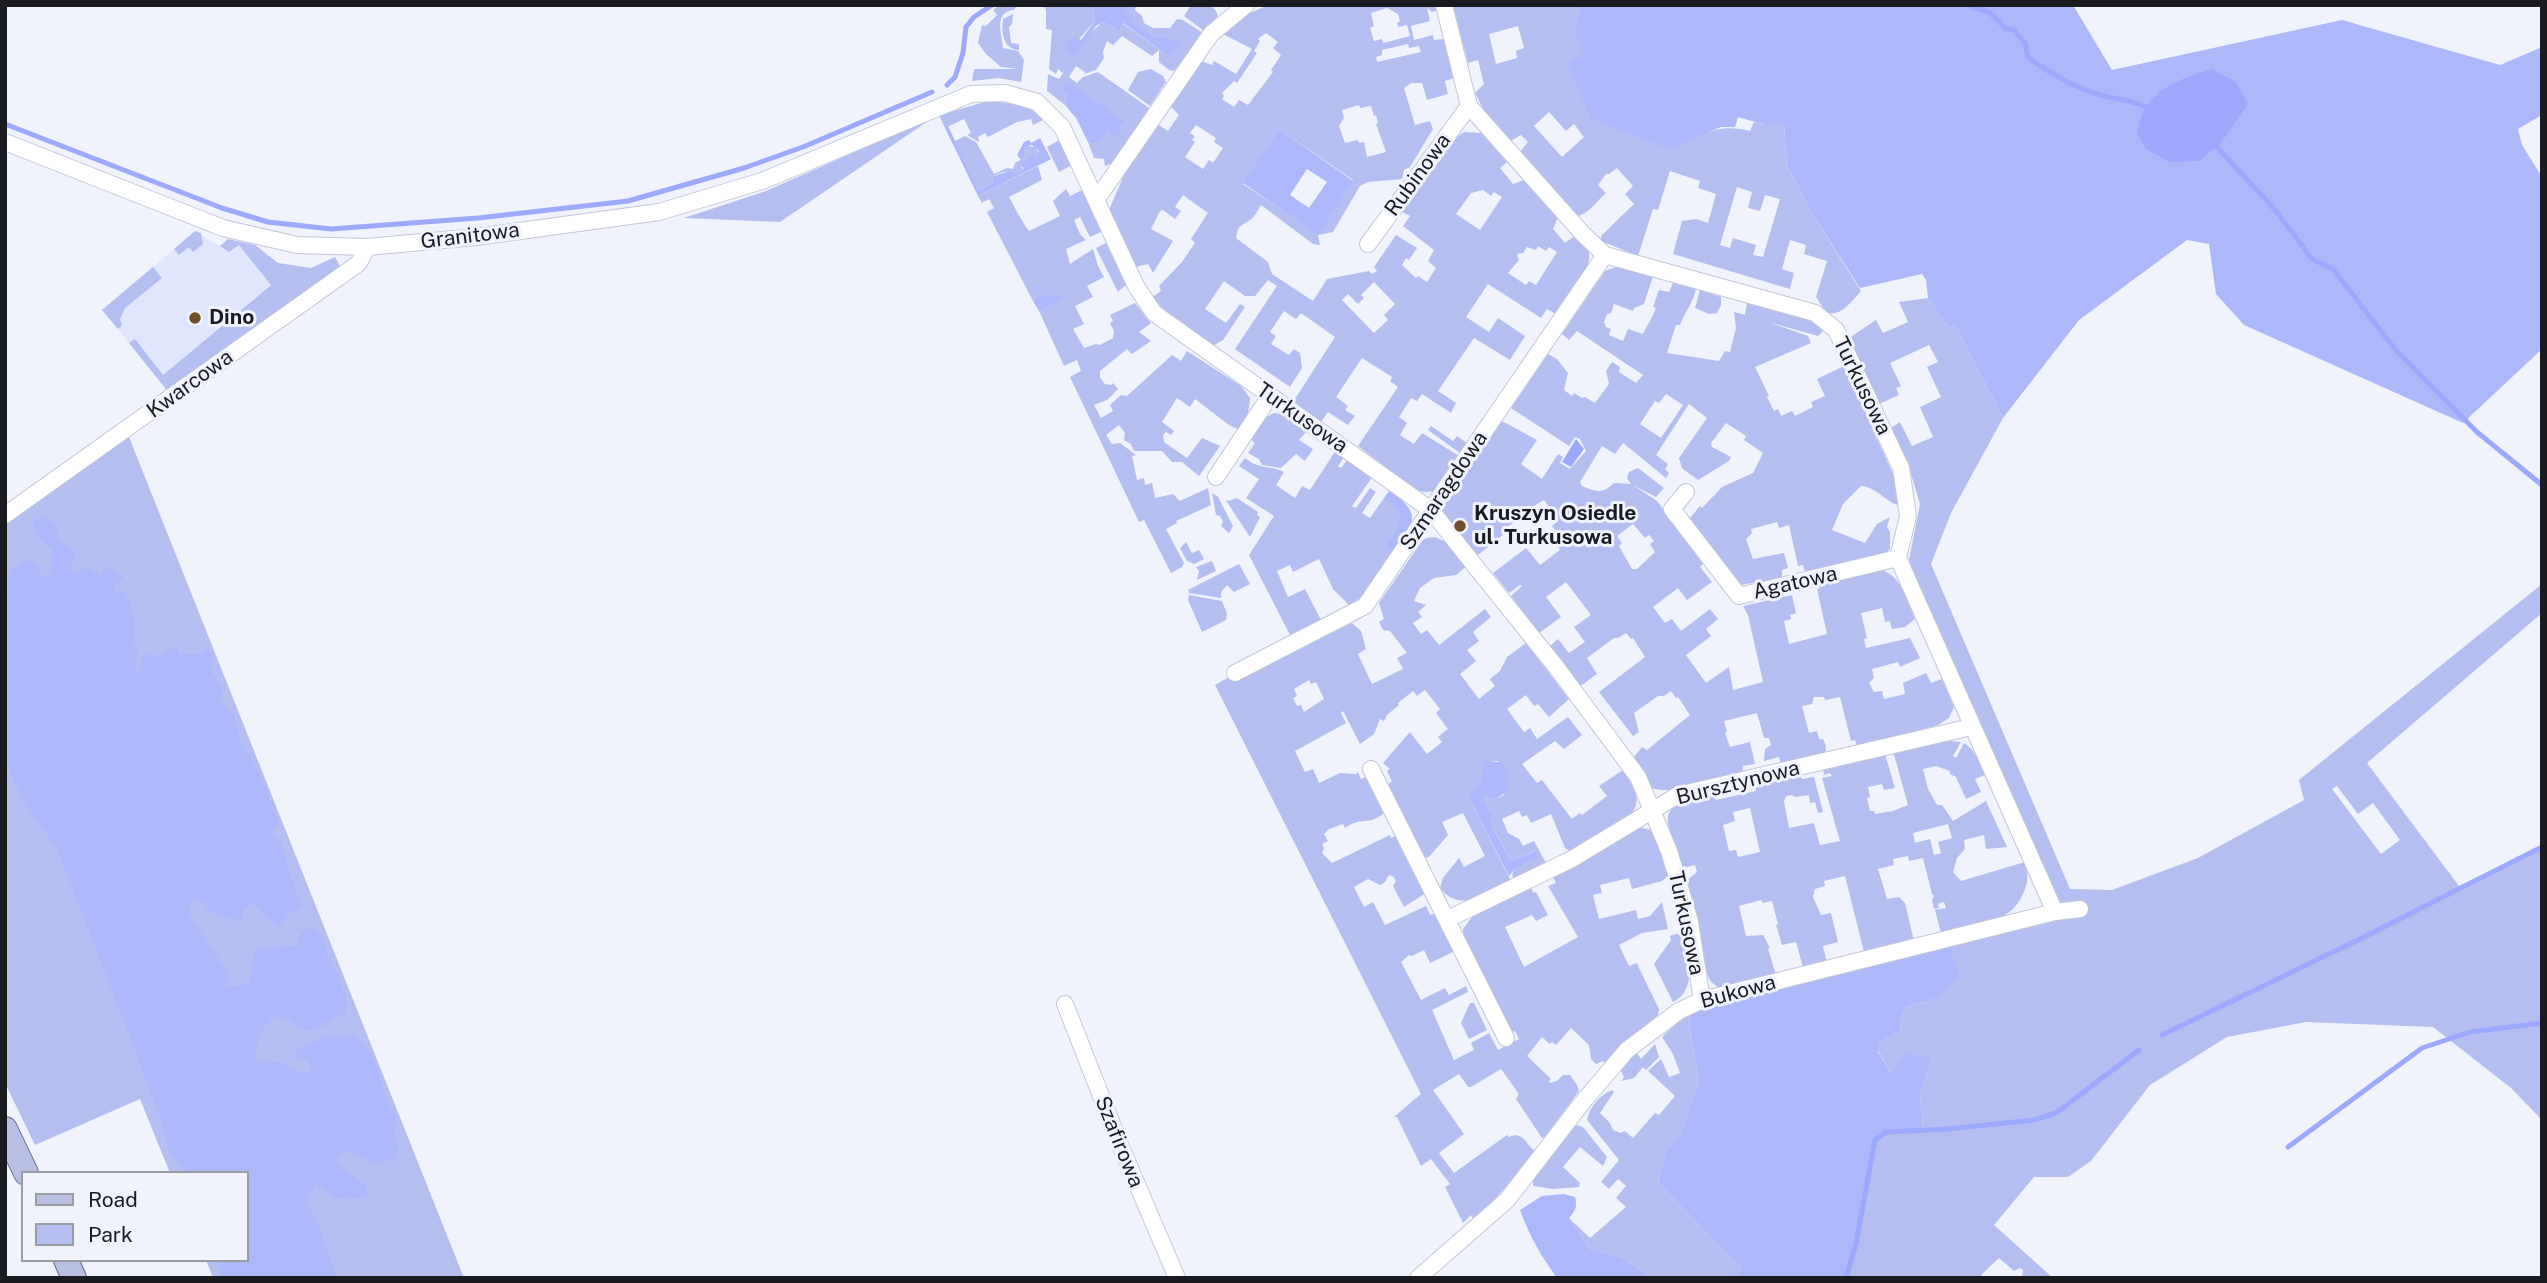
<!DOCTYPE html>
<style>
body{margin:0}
#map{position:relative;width:2547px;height:1283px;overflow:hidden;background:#f0f2fc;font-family:"Public Sans",sans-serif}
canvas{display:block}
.frame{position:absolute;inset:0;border:7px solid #1a1b21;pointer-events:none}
.legend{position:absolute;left:21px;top:1171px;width:228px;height:91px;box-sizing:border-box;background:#f0f2fc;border:2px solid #9a9ca4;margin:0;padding:9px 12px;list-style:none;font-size:21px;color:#1a1b21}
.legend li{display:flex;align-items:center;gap:14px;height:35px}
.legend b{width:35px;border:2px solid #9a9ca4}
</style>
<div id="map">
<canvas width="2547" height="1283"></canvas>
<div class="frame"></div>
<ul class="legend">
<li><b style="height:9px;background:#b9bfe3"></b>Road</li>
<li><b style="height:19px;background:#b4bef0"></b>Park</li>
</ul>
</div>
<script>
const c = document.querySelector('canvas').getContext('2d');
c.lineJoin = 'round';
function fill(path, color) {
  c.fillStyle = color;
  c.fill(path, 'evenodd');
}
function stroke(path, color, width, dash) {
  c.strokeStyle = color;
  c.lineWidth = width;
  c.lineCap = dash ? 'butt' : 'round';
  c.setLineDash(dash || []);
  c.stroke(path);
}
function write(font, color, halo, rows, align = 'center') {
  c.font = font + ' "Public Sans",sans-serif';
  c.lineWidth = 6;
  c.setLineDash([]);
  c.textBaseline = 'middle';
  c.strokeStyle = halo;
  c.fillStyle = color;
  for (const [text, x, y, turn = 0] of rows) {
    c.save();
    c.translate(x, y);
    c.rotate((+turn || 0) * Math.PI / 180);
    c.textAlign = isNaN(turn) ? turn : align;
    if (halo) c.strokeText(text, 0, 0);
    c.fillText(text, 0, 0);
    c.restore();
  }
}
fill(new Path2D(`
 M195 231 229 252 239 244 271 284 163 375 135 340 129 343 102 310Z`), '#e0e6fe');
fill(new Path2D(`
 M1000 5H1017L1014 10C993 12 1002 34 1003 48L1018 51 1024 60 1021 82 998 78 972 81 974 69H1017L1001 67 986 54 978 43 982 25 986 26 997 15 993 10Z
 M1043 5H1092L1095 21 1068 52 1103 22 1118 30H1120L1122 23 1170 57 1156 37 1131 23 1124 5H1136L1135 10 1142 16 1144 23 1153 28H1170L1177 19 1183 20 1203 33 1174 71 1169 70 1159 62V50L1152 56 1122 36 1113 45 1107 41 1103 52 1104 58 1096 70 1084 74 1085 72 1076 66 1069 77 1077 83 1083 77 1098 72 1149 108 1113 163 1105 166 1104 159 1094 158 1088 142H1101L1104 133 1107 132 1115 138 1120 135 1122 124 1125 123 1067 93 1065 105 1047 91 1048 74 1059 79 1063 73 1058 69 1056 74 1049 69 1052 30 1046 29V10Z
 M1191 5C1204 5 1214 2 1218 16L1204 31 1184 16Z
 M1268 5H1438L1439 10 1432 12 1427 8 1430 21 1411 26 1414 40 1433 35 1434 40 1444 39 1454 78 1445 81 1448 94 1427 100 1422 83H1411L1404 88 1415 125 1430 121 1433 129 1410 167 1404 170 1402 179 1368 182 1360 186 1333 232 1318 235 1320 245 1313 244 1261 205C1258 210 1254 218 1250 220 1241 226 1238 225 1236 238L1268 262 1272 274 1313 301 1327 279 1369 271 1372 274 1377 271 1374 267 1396 235 1417 248 1409 260 1406 258 1402 265 1416 278 1418 276 1427 282 1436 268 1428 261 1434 250 1403 226 1410 216 1402 212 1454 139 1464 132 1481 133 1507 162 1500 168 1513 184 1524 180 1558 217 1553 229 1565 243 1575 236 1589 252C1592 273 1568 297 1556 314L1547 309 1541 318 1488 284 1466 317 1489 332 1498 318 1525 336 1510 360 1474 338 1438 391 1456 403 1451 413 1422 394 1417 401 1411 398 1399 417 1407 423 1400 435 1414 444 1422 433 1459 456 1433 491 1426 492 1417 491 1358 446 1398 387 1390 381 1392 377 1362 358 1336 397 1348 406 1345 410 1355 416 1348 425 1328 412 1321 422 1293 402 1335 337 1301 313 1296 319 1284 311 1270 332 1276 336 1271 344 1289 355 1294 349 1300 353 1302 368 1290 387 1235 349 1277 286 1268 280 1255 296H1245L1224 281 1205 309 1226 323 1240 304 1245 307 1223 340 1209 348 1167 318 1150 299 1161 291 1159 286 1182 262 1195 243 1191 239 1208 213 1183 195 1175 207 1181 211 1175 219 1163 210 1160 211 1151 229 1173 241 1153 273 1148 264 1135 267 1109 210 1124 175 1157 124 1168 131 1179 115 1169 105 1201 61 1212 65 1214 61 1236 74 1252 49 1223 34 1244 16ZM1387 8 1398 14 1400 21 1397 23 1398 27 1407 25 1410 36 1383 43 1382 39 1374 41 1370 28 1374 26 1371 13ZM1266 33 1278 42 1273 48 1281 55 1271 70 1273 72 1248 105 1239 100 1234 107 1222 99 1224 96 1222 93 1234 81 1237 83 1257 53 1254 51 1260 41 1258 39ZM1408 44 1409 48 1419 46 1421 52 1377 62 1376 57 1382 55V50ZM1359 105 1360 108 1371 106 1374 116 1376 115 1378 123 1376 124 1386 152 1367 157 1364 142 1359 143 1358 140 1345 143 1339 126 1344 118 1342 110ZM1196 125 1216 138 1214 142 1223 148 1213 163 1209 160 1203 169 1185 157 1195 142 1192 140 1195 136 1190 133ZM1279 129 1353 180 1318 234 1243 184ZM1483 190 1491 196 1494 192 1502 197 1480 230 1456 214 1471 193ZM1538 246 1546 251 1549 247 1557 252 1536 285 1529 281 1526 285 1508 273 1519 260 1517 254 1523 253 1527 247 1536 250ZM1374 282 1395 304 1384 315 1388 320 1374 333 1342 300 1348 294 1358 304 1364 298 1361 295Z
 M1453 5H1580L1574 32 1670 148C1700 136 1718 122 1750 131L1754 122 1766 125H1784L1787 166 1813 215 1861 291C1854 299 1839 319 1827 312 1823 309 1819 301 1816 297L1827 261 1804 254 1806 245 1790 240 1782 269 1794 273 1790 289 1673 254 1682 221 1696 219 1708 223 1716 194 1698 188 1700 181 1670 171 1658 210 1653 209 1638 256 1601 241V236L1634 204 1625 194 1633 186 1617 168 1609 174H1606L1598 185 1606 193C1597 201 1587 215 1577 216L1520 152 1528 142 1521 135 1509 142 1485 113 1475 93 1484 84 1478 60 1468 63ZM1518 26 1524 48 1516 51 1517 58 1496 64 1489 34ZM1549 112 1566 131 1574 124 1584 137 1562 157 1534 126ZM1737 187 1752 192 1748 208 1760 211 1765 195 1780 199 1763 257 1753 255 1756 245 1733 238 1730 248 1720 245Z
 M1013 14 1012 24 1009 27 1011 43 1019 44V50C1003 49 1001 33 1003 19Z
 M1151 69 1163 76 1166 82 1150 106 1128 90 1138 72Z
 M985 102C1006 102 1029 103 1043 120L1033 125 1031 119 1017 122 988 137 985 133 978 137 979 142 967 135 971 133 964 119 945 128 939 115Z
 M934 117 780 222 684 218 766 191Z
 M965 136 976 142 994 174 1007 168 1013 169 1015 163 1024 158V151L1028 146 1035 147 1040 155 1038 158 1035 157 1024 163 1021 167 1024 169 1016 174C1008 170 1001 172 993 176L992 183 979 190 955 141Z
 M1061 139 1072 165 1059 172 1047 147Z
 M1038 166 1042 180 1009 197C1016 210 1021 220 1029 231L1060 216 1053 201 1066 189 1070 196 1082 190 1101 232 1090 237 1080 217 1074 220 1080 234 1086 240 1066 249 1070 264 1093 249 1098 266 1104 277 1087 286 1093 297 1075 306 1084 324 1073 329 1084 348 1096 344 1100 345 1113 338 1114 331 1110 323 1113 321 1110 315 1135 303 1151 323 1139 332 1151 341 1132 354 1127 349 1100 371V378L1105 384 1111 385 1113 383 1118 389 1107 400 1094 405 1101 418 1113 411 1110 405 1121 395 1127 396 1172 355 1181 361 1187 351 1241 386 1250 398 1248 415 1239 430 1229 425 1195 399 1190 407 1177 398 1162 422 1174 431 1171 435 1166 432 1163 435 1164 442 1187 458 1202 438 1220 446 1199 476 1182 462H1172L1162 451H1134L1131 444 1124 440 1125 433 1119 425 1106 435 1112 444 1120 443 1136 455 1132 456 1137 480 1144 478 1145 485 1152 483 1155 498 1173 494 1180 501 1208 488 1211 505 1176 521 1177 523 1166 529 1184 563 1182 567 1171 573 1144 520 1139 522 1070 377 1081 371 1077 360 1064 366 1039 311 1064 298C1055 292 1043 295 1033 301L987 212 994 208 989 199 982 203 978 196Z
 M195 231 201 233 203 244 193 252 189 247 179 255 174 249Z
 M228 239 255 245 278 263 311 268 335 257 341 268 169 393 129 343 135 339 163 375 271 285 239 245 229 252 220 246Z
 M1106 243 1126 285 1118 292 1096 248Z
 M1619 266 1653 276 1644 304 1634 308 1633 311 1614 304 1611 313 1607 314 1604 322 1606 327 1611 329 1609 335 1623 341 1628 329 1643 334C1647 325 1653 317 1656 308L1653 307 1659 290 1669 292 1673 283 1696 289C1693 303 1685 312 1680 325H1676L1667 353 1719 361 1725 351 1730 352 1736 328 1734 312 1745 315 1747 303C1773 310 1803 313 1824 330L1818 336 1768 322 1808 336 1811 343 1755 367 1769 396 1767 397 1774 411 1778 409 1781 416 1792 411 1795 416 1813 407 1811 402 1825 396 1817 379 1844 366 1899 487 1901 506C1886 503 1877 487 1861 486L1843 504 1832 530 1865 543 1877 524 1890 517 1887 527 1890 532V549L1880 557 1805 572 1803 565 1798 566 1789 525 1779 528 1777 522 1751 529 1752 533 1746 539 1753 559 1784 553 1788 568 1782 570V578L1740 585 1691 523 1690 518 1700 506 1702 508 1722 487 1753 473 1763 453 1744 440 1746 436 1726 423 1711 443 1712 447 1731 457 1729 461 1698 480 1682 468 1679 458 1707 418 1689 404 1656 455 1668 464 1665 469 1669 473 1666 478 1623 443 1615 454 1602 446 1580 482 1582 486C1596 492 1603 494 1614 483L1631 484 1627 478 1629 472 1638 468 1664 488 1656 497 1633 485 1657 501 1704 563 1700 567 1712 582 1687 600 1678 588 1653 607 1665 623 1672 619 1681 631 1710 609 1718 619 1706 629 1711 636 1686 655 1706 683 1729 667 1733 690 1763 682 1748 615 1743 606 1792 595 1796 613 1790 615 1791 619 1784 621 1789 644 1827 634 1817 589 1820 588 1818 582 1882 570C1902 577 1907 601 1915 619L1905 627 1892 629 1890 621 1885 622 1882 608 1861 613 1867 638 1864 639 1866 648 1910 638 1920 658 1900 667 1898 662 1872 669 1874 678 1869 683 1874 692 1882 691 1884 699 1905 694 1903 683 1926 673 1931 683 1942 679 1954 707 1949 718 1938 725 1857 747 1855 740 1851 741 1840 697 1825 700 1824 697H1814L1812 704 1802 706 1809 733 1817 731 1819 739H1823L1826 746 1825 754 1781 765 1779 757 1764 761 1765 749 1771 745 1769 738H1764L1757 713 1724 721 1727 731 1725 733 1730 747 1750 742 1755 764 1743 766 1742 774C1720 779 1672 796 1652 788L1634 757 1642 747 1647 750 1690 715 1678 697 1676 698 1671 691 1664 696H1658L1634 713 1639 732 1633 736 1599 692 1645 657 1633 638 1631 639 1626 633 1618 638H1614L1587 658 1597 674 1582 685 1577 684 1550 650V646L1558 639 1569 653 1585 642 1574 627 1591 615 1566 582 1546 597 1561 617 1539 633 1511 596 1522 586 1520 585 1509 593 1493 573 1526 548 1540 565 1560 550 1553 539 1559 535 1552 526 1559 520 1544 500 1524 512 1525 514 1502 531 1504 534 1478 555 1443 515 1442 508 1502 421 1537 440 1521 464 1542 479 1558 454 1563 457 1560 463 1570 469 1586 451 1580 439 1575 437 1569 446 1511 408 1548 354 1557 359 1568 373 1564 390 1572 396 1574 393 1582 398 1585 397 1595 403 1609 384 1606 371 1612 362 1620 367 1619 372 1636 383 1643 375 1577 331 1569 340 1562 334 1605 271ZM1666 394 1683 405 1661 438 1640 424 1655 401 1659 403ZM1633 524 1645 538 1649 535 1654 541 1650 544 1655 552 1637 569H1632L1619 546 1622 543 1617 536Z
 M153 267 162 278 125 308 120 319 122 325 118 329 102 310Z
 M1700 290 1721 297V305L1717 313 1709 314 1695 308Z
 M1928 298 1948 328 1955 325 2003 418 1951 513 1931 564 2070 889 2112 890 2198 858 2304 800 2299 780 2542 584V613L2367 763 2459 886 2542 846V1120L2511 1088 2433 1027 2306 1022 2227 1037 2150 1085 2091 1161 2068 1177H2034L1994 1225 2053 1278H2022L2023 1270 2020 1268 2014 1271 1999 1258 1981 1275 1984 1278H1846L1856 1244 1875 1140 1886 1132 1921 1130 1923 1119 1920 1094 1932 1059 1891 1073 1878 1051 1880 1043 1900 1031 1901 1019 1906 1007 1935 999 1949 946 2068 918 2051 886 1942 643 1909 560 1920 504 1911 474 1891 428 1900 422 1912 446 1933 437 1920 407 1941 397 1927 367 1938 362 1929 345 1890 363 1901 386 1896 388 1899 395 1879 404 1849 338 1876 320 1883 333 1908 322 1899 302ZM2337 786 2358 814 2373 803 2400 840 2381 854 2332 789Z
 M1274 413 1281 414 1307 431 1299 440 1313 449 1305 461 1296 454 1281 468 1262 465 1259 459 1248 453 1255 443 1249 438 1262 419Z
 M1431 426 1453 441 1457 436 1467 443 1460 453 1428 430Z
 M129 437 464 1278H213L206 1260H247V1173H170L140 1099 35 1145 5 1083V524Z
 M1336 450 1345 456 1338 466 1341 468 1348 459 1373 476 1352 506 1356 508 1370 488 1376 492 1362 513 1370 518 1384 498 1400 509 1401 522 1384 546 1395 553 1362 597 1349 605 1333 589 1319 559 1293 572 1290 565 1277 571 1288 597 1305 589 1321 620 1290 635 1249 555 1274 516 1246 498 1259 479 1239 466 1245 458C1259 470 1271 465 1284 472L1276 485 1295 498 1302 486 1310 490Z
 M1212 493 1218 497 1233 526 1229 533 1221 526 1223 522 1220 516 1216 515Z
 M1237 498 1258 512 1257 515 1260 517 1250 537 1225 499 1228 501Z
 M1435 537 1448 543 1467 566 1456 575 1434 578 1420 588 1414 601 1426 605 1418 612 1422 617 1413 623 1421 634 1427 630 1439 645 1485 609 1491 617 1473 632 1479 641 1467 650 1476 661 1460 674 1479 699 1495 686 1490 679 1500 671 1507 657 1526 643 1569 699 1549 717 1538 704 1534 706 1526 695 1507 709 1524 732 1530 728 1537 739 1568 717 1582 735 1564 749 1555 741 1522 764 1537 783 1542 780 1572 819 1580 813 1582 815 1607 796 1599 786 1623 770C1632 784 1644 799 1631 814L1571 852 1565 848 1551 814 1531 823 1527 815 1522 817 1519 811 1502 819 1508 833 1519 839 1523 846 1534 841 1547 865 1515 881 1512 875 1514 870 1536 857 1534 851 1511 861C1504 850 1500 837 1491 827V813L1484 799 1485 796 1495 799 1504 795 1498 761H1491L1478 790 1468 795 1512 883C1487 894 1461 914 1440 888L1443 878 1459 858 1464 867 1485 856 1463 813 1442 822 1448 835 1429 857 1423 858 1387 785 1392 781 1387 771 1390 769 1383 763 1410 732 1427 754 1442 742 1438 737 1448 729 1436 713 1440 709 1425 690 1417 696 1413 691 1398 703 1399 705 1387 715 1384 721 1380 719 1374 734 1360 744 1343 711 1341 713 1346 723 1295 751 1305 772 1313 769 1319 783 1340 773 1356 774 1358 772 1361 779 1368 776 1384 811 1383 814C1368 826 1362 816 1345 828L1343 824 1329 829 1324 834 1328 841 1322 844 1324 848 1322 853 1332 863 1390 835 1391 838 1397 835 1426 893 1404 907 1393 886 1396 881 1394 877 1389 875 1385 882 1380 885 1368 879 1354 887 1364 907 1373 902 1385 925 1426 906 1430 915 1436 913 1455 951 1430 963 1424 950 1412 956 1409 955 1401 962 1421 1000 1445 988 1449 995 1466 986 1468 992 1432 1010 1454 1060 1474 1050 1471 1043 1489 1033 1498 1050 1519 1039 1515 1031 1510 1033 1464 940 1463 929 1472 917 1531 888 1534 893 1536 892 1548 915 1536 921 1532 915 1505 927 1524 967 1578 937 1548 886 1556 883 1553 877 1637 827 1652 830 1669 875 1662 881 1632 889 1629 878 1600 885 1602 893 1593 895 1599 919 1636 910 1638 919 1650 916 1662 902 1668 929 1642 933 1619 945 1629 966 1637 963 1638 966 1659 1009 1658 1015 1626 1041 1606 1064 1603 1061 1596 1064 1591 1059 1589 1045 1571 1028 1556 1045 1552 1042 1550 1044 1542 1037 1527 1056 1551 1079 1549 1081 1550 1083 1557 1081 1563 1075H1570L1577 1085 1579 1091 1545 1137 1542 1138 1516 1099 1519 1094 1501 1069 1471 1087H1468L1459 1074 1433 1090 1464 1134 1439 1153 1454 1173 1507 1135 1509 1137C1523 1130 1526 1145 1535 1151L1505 1188 1474 1221 1471 1215 1463 1223 1445 1187 1450 1184 1431 1159 1421 1166 1397 1117H1394L1421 1094 1215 685 1229 677 1232 681 1352 623 1361 631 1366 649 1358 654 1372 684 1403 669 1397 658 1407 653 1390 631 1383 630 1379 622 1384 619 1379 603 1422 541 1426 538ZM1309 680 1311 684 1316 682 1324 699 1304 712 1301 705 1297 706 1293 698 1297 696 1294 689Z
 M1186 542 1192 553 1199 550 1204 559 1194 564 1187 561 1180 548Z
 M1212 561 1216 571 1197 580 1199 571 1196 567Z
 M1239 564 1250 584 1234 592 1227 585 1221 592V598L1189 593 1188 590Z
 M1189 595 1222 601 1227 614 1226 620 1202 632 1188 600Z
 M1937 740 1961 742 1953 756 1956 758 1964 743C1976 750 1979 763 1985 775L1975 779 1981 792 1966 799 1956 777 1950 774V771L1936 766 1923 769 1928 789 1937 805H1942L1953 821 1986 801 2007 847 1986 849 1984 835 1964 840 1965 849 1957 858 1953 872 1961 881 2025 862C2029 875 2028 882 2023 894 2009 926 1972 926 1941 933L1935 910 1946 908 1944 902 1938 904 1939 908 1934 909 1932 900 1934 896 1932 894 1923 858 1909 861 1908 856 1893 859 1894 865 1878 869 1887 899 1899 897 1905 903 1914 941 1864 952 1845 876 1824 881 1825 886 1815 889 1813 897 1821 915 1831 913 1838 942 1823 946 1827 963 1803 967 1796 942 1782 945 1776 925 1778 924 1772 901 1763 903 1761 900 1739 906 1746 936 1763 935 1770 948 1768 949 1776 975 1719 988 1711 982 1707 974 1699 925 1686 881 1697 872 1695 865 1687 867 1681 865C1664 811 1654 809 1713 793L1716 800 1756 791 1754 783 1800 774 1802 779 1814 777 1823 812 1818 813 1815 802 1810 803 1809 795 1795 797 1792 795 1786 796 1784 801 1789 828 1814 823 1820 845 1840 841 1822 778 1832 776 1830 773 1824 775 1823 767 1885 754 1895 788 1884 790 1882 784 1868 787 1870 797 1867 798 1870 811H1874L1875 814 1893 811 1908 805 1893 751ZM1750 808 1760 852 1738 857 1736 850 1729 851 1723 825 1735 821 1733 812ZM1948 824 1952 838 1938 842 1941 853 1934 855 1930 839 1915 843 1913 833Z
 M1676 934H1683C1690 956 1697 991 1673 1002L1654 964 1671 940 1670 936Z
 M1470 1003H1474L1487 1030 1469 1039 1461 1023Z
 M1691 1010 1689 1024 1699 1080 1680 1138 1666 1150 1658 1183 1744 1271 1737 1278H1651L1621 1257 1589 1248 1569 1218 1590 1238 1626 1207 1616 1198 1626 1186 1618 1179 1609 1189 1601 1182 1619 1160 1587 1120C1590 1106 1600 1095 1612 1090L1614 1092 1600 1113 1610 1123 1613 1130 1621 1133 1625 1131 1633 1138 1655 1113 1659 1115 1675 1096 1648 1071 1661 1059 1669 1077 1680 1073 1673 1054 1662 1037Z
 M1655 1044 1659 1057 1646 1070 1643 1067 1634 1078 1621 1081 1624 1077 1621 1071 1636 1052 1641 1059Z
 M1577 1125 1583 1127 1607 1157 1603 1166 1580 1147 1563 1167 1580 1183 1579 1187 1553 1189 1533 1186V1179L1572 1128Z`), '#b4bef0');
fill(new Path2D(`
 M1092 5H1124L1132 23 1156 37 1180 41 1170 57 1123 23 1120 30H1118L1103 22 1096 26 1074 58 1068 52 1065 44 1075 37 1081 40 1095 21Z
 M1580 5H2073L2112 70 2342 20 2500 65 2542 47V115L2518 129 2522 145 2542 177V349L2463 423 2244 325 2216 294 2209 244 2187 240 2079 320 2003 418 1955 325 1948 328 1928 298 1926 280 1922 274 1860 288 1813 215 1787 166 1784 125H1766L1738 117 1735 127H1721L1670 149 1591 119 1567 63 1584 53 1574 32Z
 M1068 82 1126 123 1122 124 1120 135 1115 138 1107 132 1101 142H1088L1076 118 1065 105 1067 93 1063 88Z
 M948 126 979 190 992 183 993 176 1010 171 1016 174 1024 169 1021 165 1033 155 1038 158 1039 151 1032 145 1028 146 1024 151V158L1021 160 1017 155 1024 142 1029 140 1031 143 1040 138 1051 159 978 196 945 128Z
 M1279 129 1353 181 1318 235 1243 183ZM1307 169 1327 182 1309 208 1290 195Z
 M1055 294 1065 298 1039 311 1033 301 1039 297Z
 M1390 490C1423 515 1414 523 1395 553L1384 546C1400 523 1411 517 1384 498Z
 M46 517 55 524 60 541 76 552 71 568 78 574 80 568 90 569 101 576 106 566 124 577 113 587 114 593 123 591C132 599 137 629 133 641 138 651 140 652 134 663L136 672 141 669 142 658 149 654 162 656 177 645 179 654H199L208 649 213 655 211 671 223 687 220 699 227 710 234 714 241 742 261 775 279 822 270 835 281 842 293 884 303 908 290 913 278 927 252 903 245 909 239 922 212 912 199 899 191 901 188 912 229 975 228 987 249 984 256 948 296 946 302 932 310 927 321 934 328 956 339 977 346 998V1014C333 1018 317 1034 303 1029 293 1025 288 1017 277 1016 261 1027 253 1043 257 1063 285 1056 285 1072 308 1073L312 1069 306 1060 293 1057C299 1045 311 1041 324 1038 333 1036 348 1032 356 1038 375 1050 381 1081 387 1101 389 1107 394 1114 397 1120L393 1127 398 1147 394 1159 377 1164 345 1150 333 1160C343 1170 356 1176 366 1186L367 1196C341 1201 336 1200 316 1183L306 1201 316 1219 337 1278H223L218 1264V1260H247V1173H184L169 1150 164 1129 132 1042 57 848C34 817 17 795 5 757V593L8 591C8 570 8 569 28 560L38 565 40 577H46L51 572 52 550 41 540 32 523 35 519Z
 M1485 760 1503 763 1509 775 1507 792 1495 799 1485 796 1484 799 1491 813V827C1500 838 1504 850 1511 861L1535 851 1537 857 1514 870 1509 876 1468 795C1484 786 1482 776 1485 760Z
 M1949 946 1960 976 1935 999 1906 1007 1901 1019 1900 1031 1880 1043 1878 1052 1891 1073 1907 1053 1932 1059 1920 1094 1923 1119 1921 1130 1886 1132 1875 1140 1856 1244 1846 1278H1737L1743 1270 1658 1183 1666 1150 1680 1137 1699 1080 1689 1024 1691 1010Z
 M1564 1194 1575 1197C1578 1207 1575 1211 1569 1218L1589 1248 1621 1257 1651 1278H1557C1541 1256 1529 1235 1520 1210L1542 1196Z`), '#adb8fb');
fill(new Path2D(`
 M2212 69 2236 82 2248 104 2221 143 2199 161 2170 162 2146 149 2137 133C2139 127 2140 118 2143 112 2156 86 2186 77 2212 69Z
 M1576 439 1584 449 1571 467 1562 462Z`), '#9ca9fc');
stroke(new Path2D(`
 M1971 5 1973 8C1988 8 1996 18 2005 28L2014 30 2025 43 2028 57C2049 73 2071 86 2097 94 2113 99 2136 100 2151 110
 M947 85 955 77 963 53 966 27 974 17 992 5
 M5 124 222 208 268 222 331 229 478 218 628 201 744 168 803 147 932 92
 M2214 144 2276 211 2312 259 2333 269 2394 348 2477 432 2542 485
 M2162 1035 2358 940 2542 847
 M2288 1147 2422 1048 2470 1032 2542 1023
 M1846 1278 1856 1244 1875 1140 1886 1132 1948 1129 2034 1120 2056 1113 2139 1050`), '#9ca9fc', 5);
const minor = new Path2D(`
 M1444 5 1469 106 1582 233 1605 255 1815 313 1836 330 1901 468 1908 516 1898 558 2055 912
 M5 142 223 228 297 245 367 247 476 237 659 212 762 181 971 94 1005 93 1037 102 1062 127 1136 286 1154 313 1431 510 1475 566 1557 668 1638 777 1669 851 1676 874 1690 922 1702 1000
 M1097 199 1211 34 1246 5
 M1368 244 1469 106
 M1216 477 1270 396
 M1686 492 1672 509 1739 596 1898 558
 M5 515 359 263 367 247
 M1235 673 1365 606 1605 255
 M1371 769 1506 1038
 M1448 919 1572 859 1678 795 1971 727
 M1065 1004 1121 1147 1177 1278
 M1418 1278 1507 1200 1582 1103 1627 1050 1679 1011 1702 1000 2055 912 2080 909`);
const primary = new Path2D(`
 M5 1129 26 1173
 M66 1260 74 1278`);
stroke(minor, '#c3c7d8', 18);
stroke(primary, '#636a93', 26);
stroke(minor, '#fff', 16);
stroke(primary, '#b9bfe3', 24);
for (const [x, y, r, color] of [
 [195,318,7,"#734f29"],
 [1460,526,7,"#734f29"]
]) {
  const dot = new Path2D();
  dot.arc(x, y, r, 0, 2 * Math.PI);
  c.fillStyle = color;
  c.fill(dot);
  stroke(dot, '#f0f2fc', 2.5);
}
write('21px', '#1a1b21', '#f0f2fc', [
 ["Rubinowa",1418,175,-54],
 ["Granitowa",470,236,-7],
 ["Kwarcowa",190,384,-36],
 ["Turkusowa",1862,386,64],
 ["Turkusowa",1302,418,35],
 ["Szmaragdowa",1444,491,-56],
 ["Agatowa",1795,583,-13],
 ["Bursztynowa",1738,783,-14],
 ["Turkusowa",1686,923,78],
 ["Bukowa",1738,992,-15],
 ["Szafirowa",1119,1142,68]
]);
write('bold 21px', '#1a1b21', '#f0f2fc', [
 ["Dino",209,318],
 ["Kruszyn Osiedle",1474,514],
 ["ul. Turkusowa",1474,538]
], 'left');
</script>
